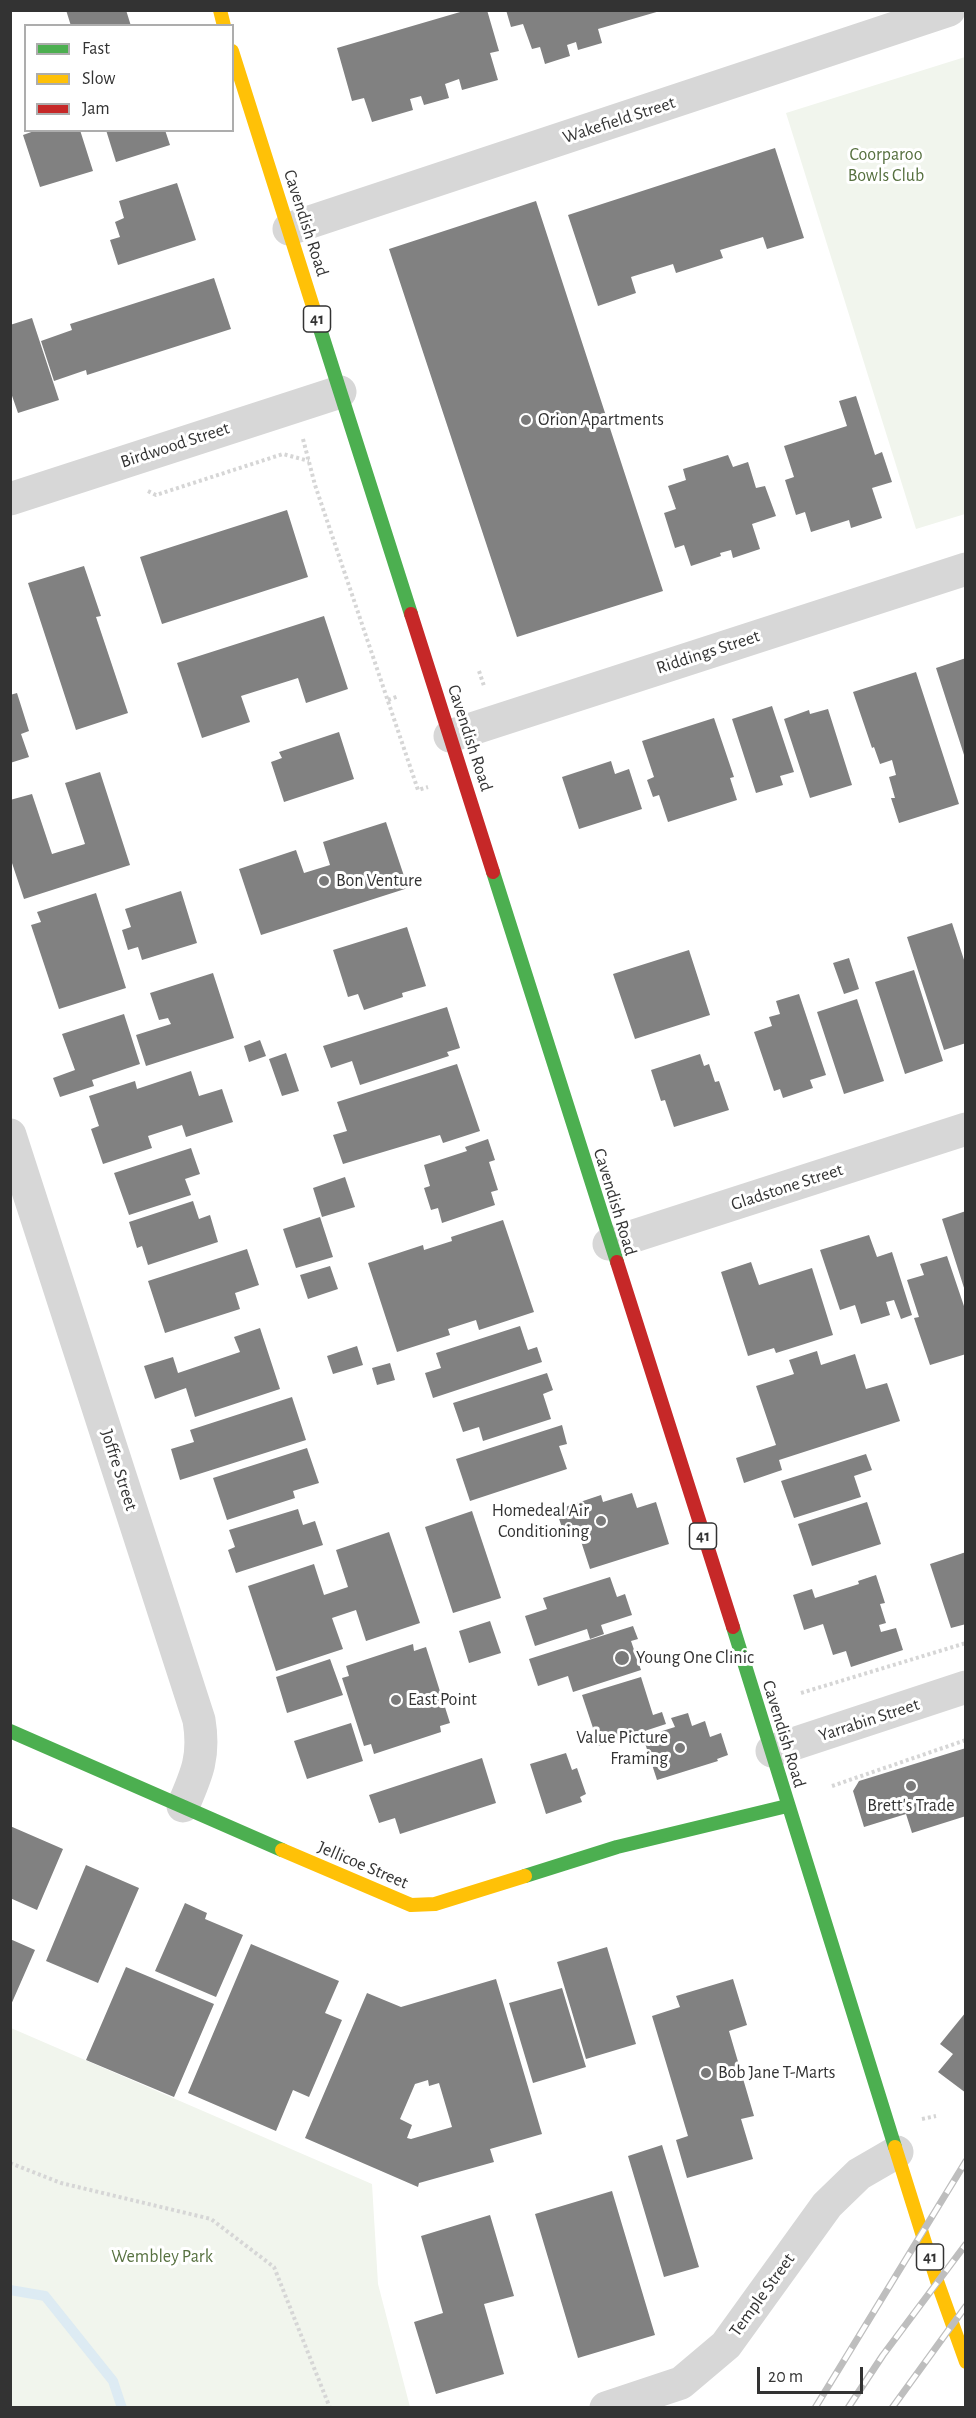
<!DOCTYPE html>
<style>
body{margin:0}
#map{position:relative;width:976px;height:2418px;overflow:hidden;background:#fff;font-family:"Alegreya Sans",sans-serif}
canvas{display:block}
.frame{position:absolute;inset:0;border:12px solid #333;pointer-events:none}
.legend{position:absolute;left:24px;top:24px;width:210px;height:108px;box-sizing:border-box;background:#fff;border:2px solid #adadad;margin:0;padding:8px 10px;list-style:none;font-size:18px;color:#333}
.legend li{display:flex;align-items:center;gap:12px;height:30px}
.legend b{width:30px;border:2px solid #adadad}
.scale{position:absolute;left:757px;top:2367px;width:106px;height:27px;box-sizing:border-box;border:3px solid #333;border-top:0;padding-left:8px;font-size:18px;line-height:21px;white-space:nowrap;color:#333;-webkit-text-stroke:4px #fff;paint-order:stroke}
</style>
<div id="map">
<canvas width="976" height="2418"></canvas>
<div class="frame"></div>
<ul class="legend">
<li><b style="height:8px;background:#4caf50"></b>Fast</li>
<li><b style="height:8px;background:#ffc107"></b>Slow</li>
<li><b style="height:8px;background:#c62828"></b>Jam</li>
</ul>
<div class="scale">20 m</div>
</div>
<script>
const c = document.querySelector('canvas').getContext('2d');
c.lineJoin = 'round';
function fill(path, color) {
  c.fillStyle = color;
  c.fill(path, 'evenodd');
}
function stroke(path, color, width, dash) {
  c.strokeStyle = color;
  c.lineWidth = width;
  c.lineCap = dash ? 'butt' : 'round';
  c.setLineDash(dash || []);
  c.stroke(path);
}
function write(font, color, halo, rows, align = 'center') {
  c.font = font + ' "Alegreya Sans",sans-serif';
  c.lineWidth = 6;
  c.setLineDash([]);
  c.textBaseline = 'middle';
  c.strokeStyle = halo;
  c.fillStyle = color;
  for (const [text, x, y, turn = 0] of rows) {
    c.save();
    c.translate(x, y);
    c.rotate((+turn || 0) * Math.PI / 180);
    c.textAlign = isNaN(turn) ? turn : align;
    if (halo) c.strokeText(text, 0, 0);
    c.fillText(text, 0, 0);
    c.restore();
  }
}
fill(new Path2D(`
 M965 57V514L916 529 786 113Z
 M11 2028 372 2184 378 2284 410 2407H11Z`), '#f1f5ed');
stroke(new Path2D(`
 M10 2290 45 2296 113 2381 122 2408`), '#ddebf3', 10);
fill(new Path2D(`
 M66 10H126L131 26H71Z
 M467 10H487L499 51 490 53 498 80 462 90 459 79 445 84 449 98 424 105 421 96 410 99 413 110 372 122 364 98 352 101 337 48Z
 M506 10H660V11L598 29 602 43 578 50 576 42 567 45 570 56 545 64 540 47 532 49 523 24 511 27Z
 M37 130H80L93 171 40 187 23 135Z
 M106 130H165L170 145 116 162Z
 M775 148 804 238 767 249 763 237 720 250 723 258 676 273 673 264 631 277 636 293 598 306 568 215Z
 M177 183 196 240 118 265 110 240 120 237 115 222 124 218 119 201Z
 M536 201 663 591 517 637 389 249Z
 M214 278 231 329 87 375 86 370 54 381 41 341 72 330 70 324Z
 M32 318 59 400 18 413 10 390V325Z
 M856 396 875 455 882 452 892 482 872 488 882 518 851 528 849 520 811 532 805 512 796 515 785 480 794 477 784 446 847 426 839 401Z
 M728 455 733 467 748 462 756 488 765 486 776 516 752 524 760 549 733 558 731 550 720 553 721 556 691 566 684 545 675 548 664 513 676 509 668 486 686 480 683 469Z
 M287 510 308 577 162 624 140 557Z
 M84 566 101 616 96 617 128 713 76 730 28 583Z
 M324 616 348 689 306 703 298 678 241 696 250 722 202 738 177 663Z
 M966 658V758H965L936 668Z
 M916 672 959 804 899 823 891 798H895L889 777 896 775 892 760 880 764 874 747 872 748 853 692Z
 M17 693 29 731 21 734 29 757 10 763V695Z
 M772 706 794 772 780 776 783 785 756 793 732 719Z
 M828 709 852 785 810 798 784 719 809 710 810 714Z
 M714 718 734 777 730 778 737 800 668 822 659 795 653 797 647 780 654 777 642 741Z
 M339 732 354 779 284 802 271 762 282 758 279 752Z
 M611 761 615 774 629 769 642 809 579 829 562 777Z
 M100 772 130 865 24 899 10 857V800L32 794 52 854 85 844 65 783Z
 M386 822 408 888 261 935 239 869 296 850 304 873 330 865 323 842Z
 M181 891 197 943 142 960 138 947 128 950 122 930 131 927 125 909Z
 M96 893 126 988 59 1009 31 925 41 922 37 912Z
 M952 923 966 966V1043L944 1050 907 937Z
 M407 927 426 986 402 993 403 997 364 1010 358 994 348 997 333 950Z
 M689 950 710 1015 635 1039 613 974Z
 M849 958 859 989 844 994 833 963Z
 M914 970 943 1061 905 1074 875 982Z
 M213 973 234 1038 146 1066 136 1035 171 1024 168 1018 159 1020 150 993Z
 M799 994 826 1075 810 1080 813 1088 783 1098 780 1089 774 1091 754 1032 772 1026 769 1017 780 1014 776 1001Z
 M857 999 884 1081 844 1094 817 1012Z
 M447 1007 460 1048 447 1052 449 1056 360 1085 352 1061 331 1068 323 1046Z
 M124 1014 140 1064 92 1080 94 1086 60 1097 53 1078 75 1070 62 1034Z
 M260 1040 266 1056 249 1062 244 1046Z
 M286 1053 299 1091 282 1096 269 1059Z
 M700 1054 704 1066 709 1064 715 1082 719 1081 729 1110 674 1127 665 1100 661 1101 651 1070Z
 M457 1064 480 1131 443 1143 440 1135 343 1164 333 1135 347 1131 337 1102Z
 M191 1071 199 1096 222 1089 233 1122 186 1137 182 1125 148 1136 152 1148 103 1164 91 1129 99 1126 89 1096 135 1081 137 1089Z
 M488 1139 495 1160 489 1162 498 1190 491 1192 495 1205 442 1223 438 1208 431 1210 424 1188 430 1186 424 1165 467 1151 465 1147Z
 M191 1148 200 1174 185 1179 191 1195 129 1215 114 1173Z
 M345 1177 355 1207 322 1217 313 1188Z
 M193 1201 199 1219 210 1215 218 1242 148 1265 142 1246 137 1248 129 1222Z
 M966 1211V1291H965L942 1219Z
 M320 1217 333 1257 296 1268 283 1229Z
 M503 1220 534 1312 479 1330 476 1320 448 1329 450 1335 397 1352 368 1263 423 1245 424 1250 452 1241 451 1237Z
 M869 1235 877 1257 892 1252 912 1315 901 1319 894 1300 886 1302 890 1315 861 1324 855 1305 840 1310 820 1250Z
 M247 1249 259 1285 235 1293 240 1309 165 1333 148 1281Z
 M947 1256 966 1312V1354L930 1365 914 1318 919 1317 907 1280 924 1275 920 1264Z
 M751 1262 759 1285 812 1268 833 1335 776 1353 774 1348 748 1356 721 1272Z
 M330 1266 338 1289 308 1299 300 1275Z
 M520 1326 528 1350 537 1347 542 1362 433 1398 425 1373 441 1368 436 1353Z
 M260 1328 280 1389 195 1417 186 1388 155 1399 144 1366 173 1357 178 1373 240 1352 234 1337Z
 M357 1346 363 1365 333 1374 327 1356Z
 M817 1351 821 1365 855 1354 866 1389 887 1383 900 1421 779 1460 782 1470 744 1483 736 1458 776 1445 756 1386 794 1374 789 1360Z
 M390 1363 395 1380 377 1385 372 1368Z
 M547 1373 553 1390 543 1394 551 1419 483 1441 479 1427 463 1432 453 1403Z
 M292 1397 306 1440 180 1480 171 1449 194 1442 190 1430Z
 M562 1425 567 1444 559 1446 567 1469 470 1501 456 1459Z
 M307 1448 319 1483 293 1491 295 1498 227 1520 213 1478Z
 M866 1454 872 1470 854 1476 861 1497 794 1518 781 1481Z
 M632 1493 637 1508 656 1502 669 1544 590 1569 578 1532 565 1536 556 1510 601 1495 603 1502Z
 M867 1502 881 1544 812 1566 798 1524Z
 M298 1509 303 1525 315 1521 323 1545 236 1573 228 1550 235 1547 229 1530Z
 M472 1511 501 1598 453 1613 425 1527Z
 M389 1532 420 1623 366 1641 356 1610 332 1618 343 1649 276 1671 248 1586 314 1564 324 1595 348 1587 336 1550Z
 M966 1552V1624L951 1628 930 1564Z
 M876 1575 885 1603 880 1604 886 1623 879 1625 881 1632 896 1628 903 1650 851 1667 846 1651 833 1655 823 1624 804 1630 793 1595 812 1589 815 1598 859 1584 858 1581Z
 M610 1577 617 1597 625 1594 632 1615 601 1625 604 1634 590 1639 587 1629 535 1646 525 1616 547 1609 543 1598Z
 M490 1621 501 1653 469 1663 459 1631Z
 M633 1626 638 1639 631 1641 641 1670 573 1692 568 1676 538 1686 529 1659Z
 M413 1644 414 1651 426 1647 450 1723 440 1726 441 1732 374 1754 371 1744 364 1746 342 1678 349 1676 346 1666Z
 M330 1659 343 1695 287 1713 276 1677Z
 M641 1677 653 1715 662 1712 666 1724 599 1746 582 1695Z
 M688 1713 692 1726 705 1721 710 1737 721 1733 728 1755 717 1759 718 1761 657 1780 643 1737 675 1727 671 1718Z
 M351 1723 363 1761 307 1779 294 1741Z
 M966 1748V1816L912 1833 906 1814 864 1827 853 1791 859 1781Z
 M566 1753 572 1770 577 1768 586 1794 580 1797 582 1802 546 1814 530 1764Z
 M482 1758 496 1803 400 1834 395 1818 379 1823 369 1795Z
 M10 1826 63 1849 37 1910 10 1898Z
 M86 1865 139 1888 98 1983 46 1961Z
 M185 1903 207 1913 205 1919 243 1935 216 1997 155 1971Z
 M10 1939 35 1950 10 2007Z
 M251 1944 339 1981 325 2013 342 2020 309 2097 293 2090 276 2131 188 2093Z
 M607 1947 636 2044 586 2059 557 1962Z
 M126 1967 214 2004 174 2097 86 2060Z
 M496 1979 542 2134 490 2149 494 2162 419 2183 418 2187 305 2138 367 1993 401 2007ZM428 2080 429 2086 439 2083 452 2127 411 2139 407 2138 412 2125 400 2119 415 2084Z
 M733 1979 747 2025 729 2031 754 2116 741 2119 753 2159 687 2178 676 2140 688 2136 652 2016 680 2007 676 1996Z
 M562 1988 586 2067 533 2083 509 2003Z
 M966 2012V2093L938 2072 953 2054 940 2044Z
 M662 2145 699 2267 664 2277 628 2156Z
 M612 2191 655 2335 578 2358 535 2214Z
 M490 2215 514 2296 484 2304 504 2374 436 2394 414 2322 443 2313 421 2236Z`), '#818181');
stroke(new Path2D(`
 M303 439 315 485 418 790 428 787
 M148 491 156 495 283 454 309 461
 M479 671 484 686
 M388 700 399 696
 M801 1693 966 1643
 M832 1786 966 1740
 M922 2119 936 2116
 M10 2163 61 2183 211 2219 274 2267 330 2408`), '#d6d6d6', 4, [3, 3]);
stroke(new Path2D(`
 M289 229 949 10
 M10 499 340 392
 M450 736 966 569
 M10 1135 199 1720C205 1756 197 1774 183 1806
 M609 1244 966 1129
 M772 1751 966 1687
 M606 2408 681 2383 726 2345 827 2205 859 2174 897 2152`), '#d7d7d7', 33);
stroke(new Path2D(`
 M315 313 411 614
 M493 872 617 1262
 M733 1627 895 2147
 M10 1731 282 1850
 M525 1876 617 1847 787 1806`), '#4caf50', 14);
stroke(new Path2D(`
 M220 10 224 26
 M232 51 315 313
 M282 1850 411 1905 435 1904 525 1876
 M895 2147 937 2281 966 2362`), '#ffc107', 14);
stroke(new Path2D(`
 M411 614 493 872
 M617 1262 733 1627`), '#c62828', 14);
const rail = new Path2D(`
 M815 2408 966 2161
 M848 2408 883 2355 966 2244
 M892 2408 966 2306`);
stroke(rail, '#bebebe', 7);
stroke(rail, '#fff', 4.5, [14]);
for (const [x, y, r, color] of [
 [526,420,6,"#7a7a7a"],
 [324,881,6,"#7a7a7a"],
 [601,1521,6,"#7a7a7a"],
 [622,1658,8,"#7a7a7a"],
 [396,1700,6,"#7a7a7a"],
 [680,1748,6,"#7a7a7a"],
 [911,1786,6,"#7a7a7a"],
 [706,2073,6,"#7a7a7a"]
]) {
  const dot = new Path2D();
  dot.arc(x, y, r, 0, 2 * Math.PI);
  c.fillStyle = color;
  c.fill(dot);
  stroke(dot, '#fff', 2);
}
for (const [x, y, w] of [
 [317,319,27],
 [703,1536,27],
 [930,2257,27]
]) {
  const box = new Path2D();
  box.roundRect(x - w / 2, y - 13, w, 26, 4.5);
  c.fillStyle = '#fff';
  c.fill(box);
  stroke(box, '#333', 1.5);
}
write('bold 16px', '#333', null, [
 ["41",317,319],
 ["41",703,1536],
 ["41",930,2257]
]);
write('18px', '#333', '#fff', [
 ["Wakefield Street",619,120,-18],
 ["Cavendish Road",306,223,72],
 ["Birdwood Street",175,445,-18],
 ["Riddings Street",708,652,-18],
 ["Cavendish Road",470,738,72],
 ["Gladstone Street",787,1187,-18],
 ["Cavendish Road",615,1202,73],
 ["Joffre Street",119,1470,72],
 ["Yarrabin Street",869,1720,-18],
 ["Cavendish Road",784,1734,73],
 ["Jellicoe Street",363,1865,23],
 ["Temple Street",762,2295,-54]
]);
write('18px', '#56703f', '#fff', [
 ["Coorparoo",886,155],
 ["Bowls Club",886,176],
 ["Wembley Park",162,2257]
]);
write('18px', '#333', '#fff', [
 ["Orion Apartments",538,420],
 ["Bon Venture",336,881],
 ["Homedeal Air",589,1511,"right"],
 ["Conditioning",589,1532,"right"],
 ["Young One Clinic",636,1658],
 ["East Point",408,1700],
 ["Value Picture",668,1738,"right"],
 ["Framing",668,1759,"right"],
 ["Brett's Trade",911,1806,"center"],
 ["Bob Jane T-Marts",718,2073]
], 'left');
</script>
